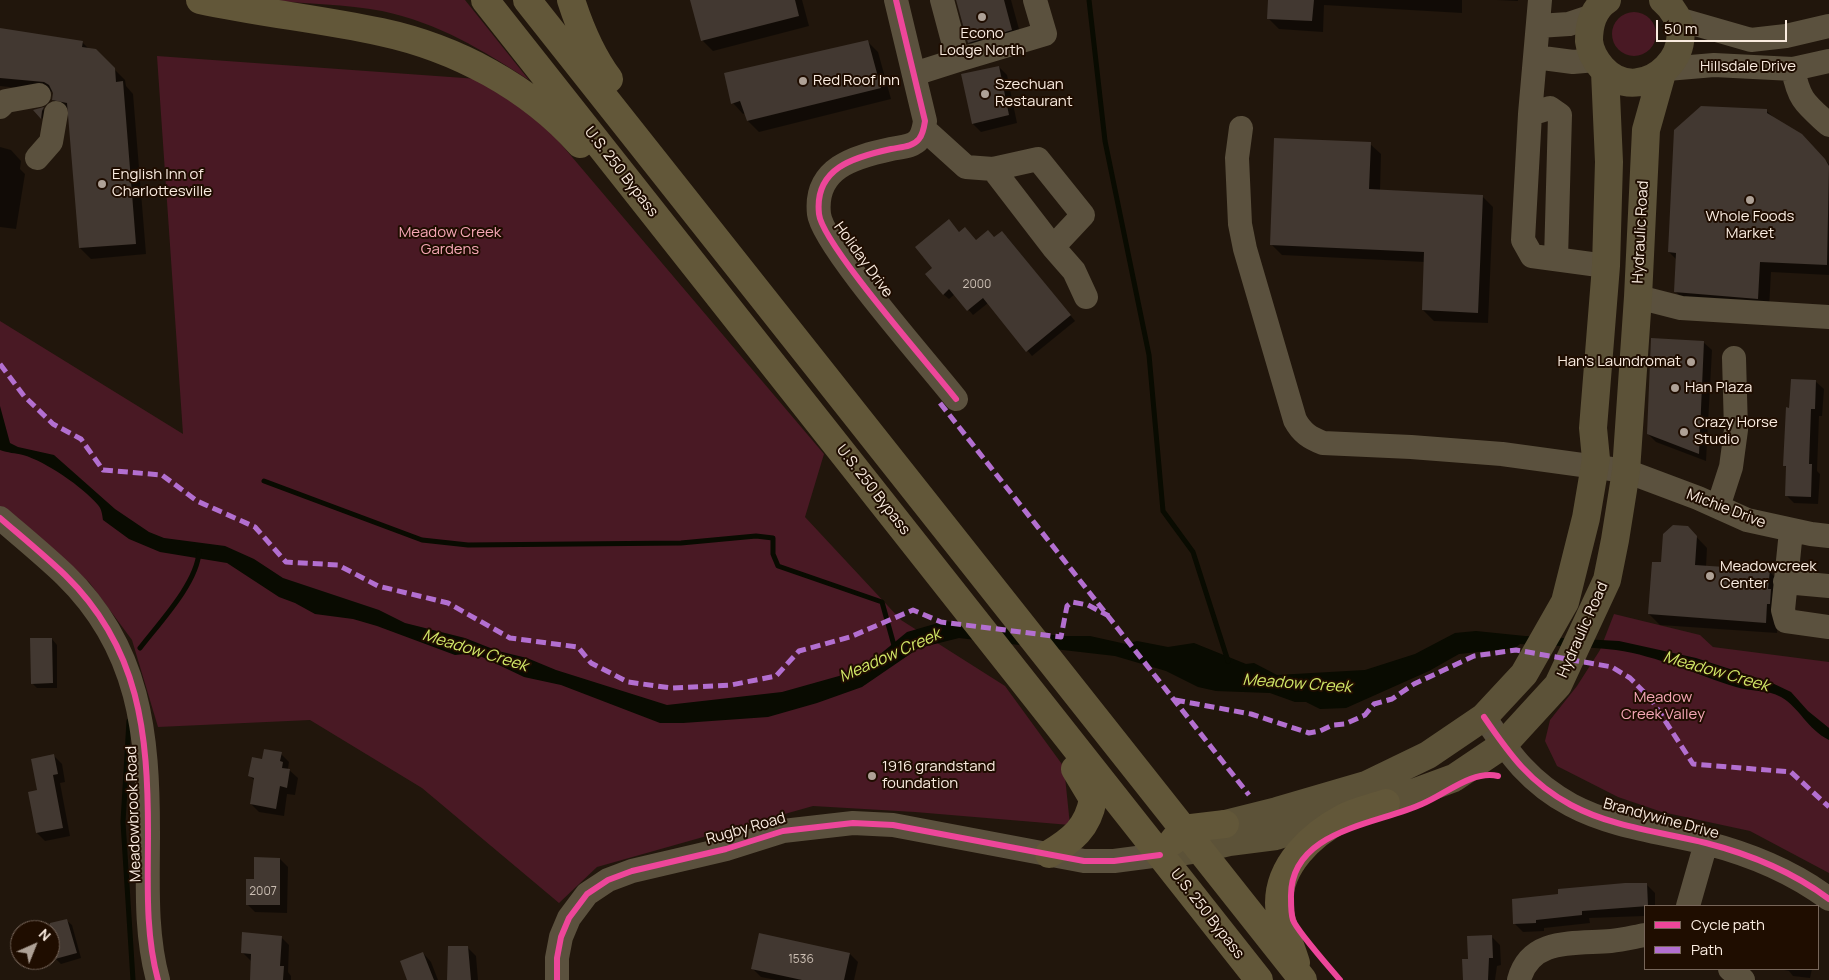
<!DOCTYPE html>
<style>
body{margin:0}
#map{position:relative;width:1829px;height:980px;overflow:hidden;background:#21160c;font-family:Manrope,sans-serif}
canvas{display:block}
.legend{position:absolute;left:1644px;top:905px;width:175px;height:65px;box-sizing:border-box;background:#1f0d00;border:1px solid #77665a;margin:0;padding:6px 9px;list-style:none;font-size:15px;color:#faece0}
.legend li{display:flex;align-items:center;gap:10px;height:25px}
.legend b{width:25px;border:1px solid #77665a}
.north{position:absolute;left:10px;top:920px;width:50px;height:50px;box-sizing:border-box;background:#1f0d00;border:1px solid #77665a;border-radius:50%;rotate:44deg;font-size:14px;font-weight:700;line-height:20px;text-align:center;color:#faece0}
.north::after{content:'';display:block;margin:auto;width:18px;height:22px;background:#aea196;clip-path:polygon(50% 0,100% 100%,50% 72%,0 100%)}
.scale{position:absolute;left:1656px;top:20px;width:131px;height:22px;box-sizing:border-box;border:2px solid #faece0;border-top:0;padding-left:6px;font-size:15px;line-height:18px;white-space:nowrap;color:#faece0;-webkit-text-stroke:4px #1f0d00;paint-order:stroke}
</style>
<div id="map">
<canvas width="1829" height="980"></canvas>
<ul class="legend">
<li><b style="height:6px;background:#ed469a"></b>Cycle path</li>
<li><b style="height:6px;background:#b36fd0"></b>Path</li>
</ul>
<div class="north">N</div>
<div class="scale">50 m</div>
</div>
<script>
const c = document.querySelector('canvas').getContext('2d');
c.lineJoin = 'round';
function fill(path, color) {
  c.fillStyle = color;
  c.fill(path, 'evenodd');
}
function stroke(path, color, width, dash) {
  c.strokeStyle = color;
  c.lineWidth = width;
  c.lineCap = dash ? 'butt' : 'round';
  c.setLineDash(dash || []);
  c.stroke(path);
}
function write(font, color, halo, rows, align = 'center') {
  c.font = font + ' Manrope,sans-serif';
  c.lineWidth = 4;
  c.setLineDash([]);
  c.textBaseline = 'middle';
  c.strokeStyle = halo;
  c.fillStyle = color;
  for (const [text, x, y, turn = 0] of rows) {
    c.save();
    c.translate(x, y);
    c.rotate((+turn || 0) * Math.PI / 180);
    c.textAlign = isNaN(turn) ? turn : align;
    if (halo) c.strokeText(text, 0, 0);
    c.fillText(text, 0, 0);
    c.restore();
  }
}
fill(new Path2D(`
 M269 0H465L529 80C482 50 439 23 382 11 346 4 306 4 269 0Z
 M1612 34a22 22 0 1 1 44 0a22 22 0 1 1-44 0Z
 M157 56 478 79 533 111 824 454 805 517 901 620 1005 686 1064 767 1070 825 915 812 813 806 597 867 559 903 422 788 310 720 158 727 132 640 89 582 0 507V321L183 434Z
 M1614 614 1700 635 1713 647 1829 662V873L1750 831 1662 812 1618 797 1557 766 1545 741 1550 720 1577 686 1600 650Z`), '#491924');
fill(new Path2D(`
 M0 406 10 443 18 447 54 455 115 509 149 532 164 538 225 546 254 559 283 578 379 610 405 623 465 638 498 651 527 658 556 670 667 705 782 692 839 676 867 665 907 632 945 621 1061 636H1090L1126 644 1137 641 1168 647 1194 643 1246 664 1254 663 1277 675 1365 670 1415 654 1455 633 1476 631 1525 636 1619 641 1696 658 1770 682 1791 692 1808 711 1829 728V740C1807 729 1799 707 1781 697 1767 689 1751 692 1736 687 1697 675 1658 656 1616 650 1584 646 1552 646 1520 644L1515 648 1459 654 1429 671 1346 708 1320 709 1306 702H1295L1270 693 1216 691 1198 687 1166 671 1115 656 959 638 919 648 862 687 817 703 768 717 683 723H660L561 685 524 677 480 656 465 654 455 655 377 626 353 619 315 614 295 603 279 597 227 563 160 552 129 539 103 520C102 514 102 510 98 505 83 487 45 461 23 455 15 453 8 453 0 450Z`), '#090b01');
fill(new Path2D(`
 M692 0H802L809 26 713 51 702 40Z
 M958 0H1011L1022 40 980 53 969 42Z
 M1269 0H1462V13L1324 5 1323 32 1279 29 1268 18Z
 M1497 0H1518V1Z
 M0 30 82 42 89 49 95 50 125 80 126 86 133 94 146 254 91 259 80 248 69 111 64 110 53 100 54 92 0 86Z
 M867 41 878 52 891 99 759 132 748 121 746 113 743 114 733 103Z
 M999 67 1007 75 1017 123 981 132 973 124Z
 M43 109 54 119 52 128 35 111Z
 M1766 110 1775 119 1801 135 1829 164V275L1771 272 1769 309 1686 302 1675 291 1676 259 1669 252Z
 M1370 144 1381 154 1380 191 1482 196 1493 207 1488 323 1434 321 1423 310 1425 262 1282 255 1271 244Z
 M0 147 11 150 21 161 20 169 25 174 16 229 0 227Z
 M949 221 960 233 976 242 1007 237 1075 321 1032 356 988 303 973 315 955 294 949 299 943 294 933 268Z
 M1703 342 1712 350 1706 461 1656 442 1648 434Z
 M1815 381 1824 389 1822 416H1819L1817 471 1820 474 1818 504 1794 503 1786 495 1787 468 1784 465 1790 409Z
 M1687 527 1707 548 1706 567 1769 571 1780 582 1777 633 1660 625 1649 614 1662 564Z
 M52 639 57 645V688H37L32 683Z
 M281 754 289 762 288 769 298 778 295 795 287 794 284 816 259 812 251 804 255 781 250 776 263 760Z
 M54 756 62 764 65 782 60 783 70 836 45 841 37 833 38 791Z
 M280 859 288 867 287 913 255 912 247 904 255 880Z
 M1647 885 1655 893V906H1645V916L1589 918 1590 923 1544 928V931L1523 932 1515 924Z
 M66 920 72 925 81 958 61 964 56 959 50 930 47 926Z
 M1491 936 1500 945 1501 965 1497 966 1495 980H1464L1470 960Z
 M281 937 289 945 288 972 291 976V980H253L251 961 243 953Z
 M468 948 476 956 478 980H448Z
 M423 953 431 962 438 980H408Z
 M850 954 858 962 854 980H776L761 977 753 969Z
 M1779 969H1812L1810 978 1793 976 1789 971Z`), '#0007');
stroke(new Path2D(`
 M1089 0 1105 141 1149 355 1163 511 1193 552 1228 661
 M264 481 422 540 468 545 681 543 756 536 773 538V554L778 566 882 602 895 649
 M140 648C160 622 197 583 199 552
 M129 721 123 822 133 980`), '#090b01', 5);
fill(new Path2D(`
 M690 0H795L799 16 701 41Z
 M956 0H1004L1012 30 968 43Z
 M1268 0H1314L1312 21 1267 19Z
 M0 28 83 41 82 47 96 49 115 68 116 82 123 81 136 244 79 248 67 103 52 100 53 93 49 85 44 82 0 78Z
 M868 40 881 88 747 121 740 101 731 104 724 73Z
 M999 66 1009 115 972 124 961 74Z
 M1701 106 1767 109V113L1802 134 1825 159 1829 166 1827 265 1760 262 1758 299 1674 292 1676 253 1668 252 1674 130Z
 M44 107 42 111 41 119 33 110Z
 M1274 138 1371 142 1369 189 1483 195 1478 313 1422 310 1424 252 1270 245Z
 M949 219 959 232 965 227 976 240 988 230 994 237 1002 231 1071 315 1026 352 983 298 967 311 949 289 943 295 925 274 932 268 915 247Z
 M1651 338 1704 341 1699 454 1647 434Z
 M1791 379 1816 380 1815 409H1811L1809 464H1812L1811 497 1785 496 1786 466H1783L1786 407 1789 408Z
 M1673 525 1688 526 1697 536 1695 565 1770 570 1768 589H1771L1770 604H1767L1766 623 1648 614 1652 562H1661L1663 534Z
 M30 638H52L53 683 31 684Z
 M264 749 282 752 280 761 283 762 282 768 290 769 287 788 280 786 276 809 250 804 254 778 248 776 252 757 262 759Z
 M54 754 58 774 53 775 63 828 36 833 28 792 37 790 31 759Z
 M254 857 280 858V905H246V879H254Z
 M1625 883H1647L1648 906 1582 911V915L1536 920V923L1513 924 1512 899 1558 894V889Z
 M67 919 77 953 55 959 50 942V923Z
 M242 932 282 936 280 966H284L283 980H250L251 954 241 953Z
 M759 933 850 953 844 980H802L751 969Z
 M1492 935 1493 958H1489L1488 980H1463L1462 959H1468L1467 936Z
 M448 946H468L471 980H447Z
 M423 952 434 980H407L400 961Z`), '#423831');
stroke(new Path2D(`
 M896 0 925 121C924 128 923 134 919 139 913 147 900 147 891 149 854 157 814 168 819 214 822 244 932 368 956 399
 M1678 19 1751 40 1786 36 1829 26
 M1538 26 1569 24 1593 16
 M1535 57 1573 62 1596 60
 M958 60 1045 34 1035 0
 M1667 69 1714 65 1793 69 1829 61
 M1793 69C1799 101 1806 104 1829 125
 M914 74 958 60 942 0
 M0 107 6 101 39 95
 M1530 114 1540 0
 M1241 128 1237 158 1240 224 1245 249 1295 420C1302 433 1310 438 1323 443L1411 447 1502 454 1626 471 1698 498 1747 520 1811 534 1829 536
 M924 129 966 167 993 169 1053 247 1083 215 1038 159 993 169
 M37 158 51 142 56 113
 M1053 247 1074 271 1086 297
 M1556 259 1560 115 1550 108 1530 114 1523 240 1532 256 1606 266
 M1638 297 1681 308 1829 317
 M1718 507 1731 467 1736 430 1734 358
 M0 518C22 537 44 555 65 575 140 648 148 734 148 833 148 882 145 933 158 980
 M1791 531 1783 610 1786 621 1829 627
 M1785 582 1829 586
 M1484 717C1510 755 1530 783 1571 805 1612 827 1661 832 1706 843 1749 854 1793 872 1829 899
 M1688 906 1706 843
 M1730 969 1743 980
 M557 980V958L561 937 569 918 587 894 608 880 632 871 726 849 783 831 853 823 893 825 1084 861H1114L1160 855
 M1519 980C1530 937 1575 944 1611 941 1622 940 1634 937 1645 935`), '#5b513e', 24);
stroke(new Path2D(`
 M1607 0C1593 9 1589 25 1589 41 1590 51 1595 60 1602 68 1642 113 1714 44 1663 0
 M1225 824 1277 811 1366 785 1428 755 1484 717 1524 674 1565 602 1586 518 1596 459 1593 428 1606 266 1609 162 1605 72
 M1160 855 1199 849 1229 842 1276 836 1360 809 1386 803 1454 778 1503 745 1558 685 1607 580 1615 540 1626 471 1638 297 1646 130 1662 73`), '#5c5238', 28);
stroke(new Path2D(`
 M200 0C260 13 321 19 381 32 456 48 529 87 580 144
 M485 0C743 327 1001 653 1259 980
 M527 0 1303 980
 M571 0C580 28 591 55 609 79
 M1173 841 1183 829 1225 824
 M1049 854C1072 840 1088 828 1093 799L1075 769
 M1296 963C1291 946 1279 920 1279 903 1279 865 1311 835 1343 818 1356 811 1372 808 1386 803`), '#625739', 28);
stroke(new Path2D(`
 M0 364 24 396 53 424 81 439 103 470 162 475 197 501 255 527 286 562 338 565 378 586 448 603 510 638 578 647 591 663 628 682 671 688 731 685 776 676 799 651 850 637 913 610 941 622 1061 637 1067 606 1072 602 1088 605 1109 616
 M940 403 1249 795
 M1175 700 1251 714 1309 733 1320 731 1333 725 1345 724 1365 715 1374 704 1392 699 1414 684 1474 656 1516 650 1612 667 1630 678 1651 699 1693 764 1791 772 1829 807`), '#b36fd0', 5, [10, 5]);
stroke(new Path2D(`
 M896 0 925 121C924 128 923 134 919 139 913 147 900 147 891 149 854 157 814 168 819 214 822 244 932 368 956 399
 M0 518C22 537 44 555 65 575 140 648 148 734 148 833 148 882 145 933 158 980
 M1484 717C1510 755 1530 783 1571 805 1612 827 1661 832 1706 843 1749 854 1793 872 1829 899
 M557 980V958L561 937 569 918 587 894 608 880 632 871 726 849 783 831 853 823 893 825 1084 861H1114L1160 855
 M1340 980C1330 968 1297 931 1293 920 1291 914 1291 905 1291 898 1289 830 1376 825 1422 804 1446 794 1472 770 1498 776`), '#ed469a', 6);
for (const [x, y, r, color] of [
 [982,17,5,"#aea196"],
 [803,81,5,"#aea196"],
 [985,94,5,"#aea196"],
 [102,184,5,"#aea196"],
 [1750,200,5,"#aea196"],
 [1691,362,5,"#aea196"],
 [1675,388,5,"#aea196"],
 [1684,432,5,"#aea196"],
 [1710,576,5,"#aea196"],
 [872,776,5,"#aea196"]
]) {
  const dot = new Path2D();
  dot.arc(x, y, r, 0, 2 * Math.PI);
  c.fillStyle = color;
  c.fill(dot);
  stroke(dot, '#1f0d00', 2);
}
write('12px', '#ccbfb4', null, [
 ["2000",977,285],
 ["2007",263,892],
 ["1536",801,960]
]);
write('15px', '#faece0', '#1f0d00', [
 ["Econo",982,34,"center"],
 ["Lodge North",982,51,"center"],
 ["Red Roof Inn",813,81],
 ["Szechuan",995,85],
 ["Restaurant",995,102],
 ["English Inn of",112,175],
 ["Charlottesville",112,192],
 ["Whole Foods",1750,217,"center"],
 ["Market",1750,234,"center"],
 ["Han's Laundromat",1681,362,"right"],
 ["Han Plaza",1685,388],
 ["Crazy Horse",1694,423],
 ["Studio",1694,440],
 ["Meadowcreek",1720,567],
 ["Center",1720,584],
 ["1916 grandstand",882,767],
 ["foundation",882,784]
], 'left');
write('15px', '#faece0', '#1f0d00', [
 ["Hillsdale Drive",1748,67],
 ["U.S. 250 Bypass",621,172,52],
 ["Hydraulic Road",1641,232,-87],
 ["Holiday Drive",863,260,54],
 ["U.S. 250 Bypass",873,490,52],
 ["Michie Drive",1726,509,21],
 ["Hydraulic Road",1583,630,-66],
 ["Meadowbrook Road",134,814,-92],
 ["Brandywine Drive",1661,819,15],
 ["Rugby Road",746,829,-16],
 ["U.S. 250 Bypass",1207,914,52]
]);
write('15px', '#f5a7b5', '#1f0d00', [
 ["Meadow Creek",450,233],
 ["Gardens",450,250],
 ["Meadow",1663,698],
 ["Creek Valley",1663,715]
]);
write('italic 16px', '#d2e867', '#1f0d00', [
 ["Meadow Creek",475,651,17],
 ["Meadow Creek",890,656,-24],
 ["Meadow Creek",1716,672,16],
 ["Meadow Creek",1297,684,4]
]);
</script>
